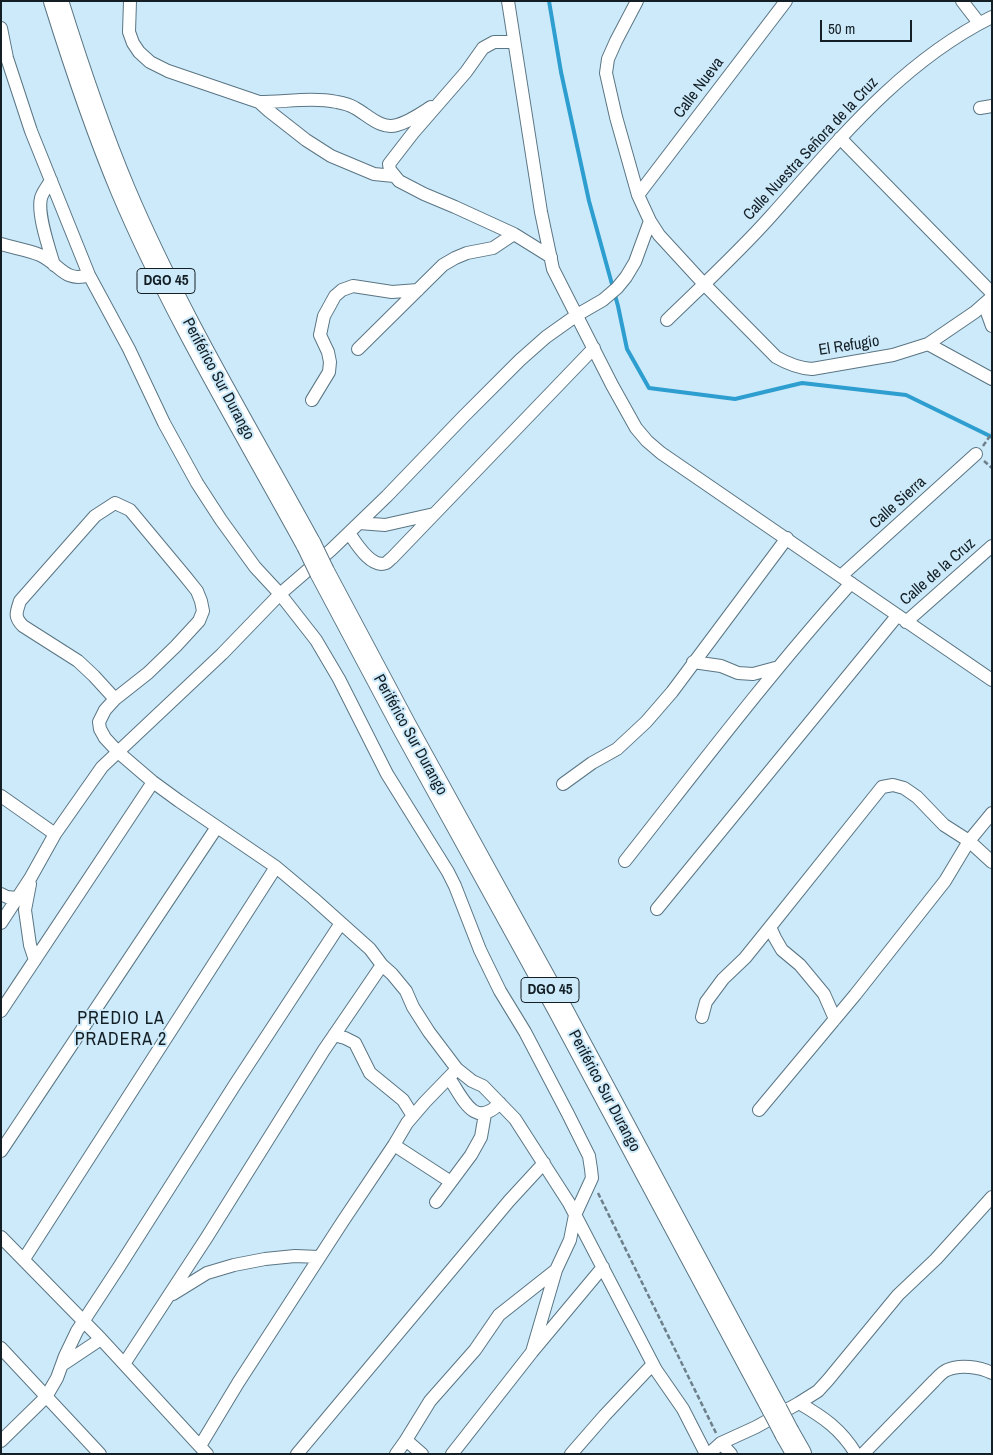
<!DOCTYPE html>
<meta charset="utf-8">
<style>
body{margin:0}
#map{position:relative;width:993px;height:1455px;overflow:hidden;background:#cdeafa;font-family:"Archivo Narrow",sans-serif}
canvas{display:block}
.frame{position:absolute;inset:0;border:2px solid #141f25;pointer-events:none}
.scale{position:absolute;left:820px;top:20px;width:92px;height:22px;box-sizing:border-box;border:2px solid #141f25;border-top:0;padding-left:6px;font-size:15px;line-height:18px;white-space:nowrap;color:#141f25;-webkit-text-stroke:4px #cdeafa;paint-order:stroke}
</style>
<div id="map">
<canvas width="993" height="1455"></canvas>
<div class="frame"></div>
<div class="scale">50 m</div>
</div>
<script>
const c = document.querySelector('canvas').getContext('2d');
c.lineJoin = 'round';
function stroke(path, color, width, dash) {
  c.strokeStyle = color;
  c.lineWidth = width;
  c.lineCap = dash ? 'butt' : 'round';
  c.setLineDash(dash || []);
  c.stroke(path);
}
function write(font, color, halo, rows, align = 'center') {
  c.font = font + ' "Archivo Narrow",sans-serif';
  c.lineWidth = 4;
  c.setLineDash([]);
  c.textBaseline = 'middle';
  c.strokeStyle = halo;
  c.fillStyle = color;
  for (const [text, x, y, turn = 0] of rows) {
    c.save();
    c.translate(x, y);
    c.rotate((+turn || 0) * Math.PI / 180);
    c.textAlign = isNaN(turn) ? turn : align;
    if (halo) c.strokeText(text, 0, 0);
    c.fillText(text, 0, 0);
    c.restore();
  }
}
stroke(new Path2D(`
 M549 1 561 72 589 201 618 306 627 349 649 388 735 399 802 383 906 395 992 437`), '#2d9ecf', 4);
const street = new Path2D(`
 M130 1 129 32 133 43 139 52 150 62 168 71 259 102 269 111 306 140 331 156 374 174 394 176
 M508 1 541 212 553 269 612 385 636 428 647 441 661 453 992 680
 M637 1 616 41 608 59 606 73 616 117 638 195 650 221 659 235 704 284 776 357C788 364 798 368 812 369L893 355 928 344 975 312 992 297
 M962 1 979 23
 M1 28 7 58 31 131 89 275 129 349 164 423 197 483 221 520 255 567 280 594 316 640 339 679 387 774 448 872 455 886 480 950 500 991 525 1032 568 1114 589 1156 591 1169 592 1178 575 1215 570 1240 556 1270 532 1352
 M513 42H494L483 48 466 72 413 133 389 164 390 170 399 181 424 194 455 207 514 234 551 257
 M259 102C285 102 312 97 337 102 343 103 350 105 355 108 368 115 381 130 397 125 409 122 420 114 431 107
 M980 108 992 106
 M840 138 992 293
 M51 180C48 186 43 191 41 198 37 214 49 248 54 265
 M638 195 786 1
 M1 244C14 248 28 250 40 255 60 264 64 283 89 275
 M984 304 992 326
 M667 320C702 286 739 252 771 216 838 141 901 62 992 17
 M928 344 992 379
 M358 349 443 265 455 258 467 253 493 248 514 234
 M312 400 329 372 330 362 328 352 320 335 324 316 335 296 342 290 353 286 392 292 418 290
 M359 523 385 525 434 514
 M349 533C356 543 371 569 386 563 388 562 390 559 392 558L594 348
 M841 576 976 454
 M906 622 992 546
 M693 662 721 666 738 673 753 674 779 667
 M115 699 94 676 78 661 23 626C14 617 16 613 20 601L95 516 115 503 130 510 185 576 197 591 201 601 203 611 199 621 176 646 148 673 115 699 105 710 99 722 100 729 105 738 118 752 153 782 179 801 276 867 313 898 370 949 382 965 392 974 406 991 413 1007 429 1032 457 1069 472 1081 483 1086 515 1119 569 1203 656 1370 683 1409 706 1454
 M563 784 592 763 617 749 646 722 672 692 787 538
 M1 796 55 834
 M625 861C699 767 771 672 851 583
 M30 884 25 910 30 945 35 960
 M1 894 7 897 17 898
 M657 909 897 616
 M1 923 31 877 55 834 102 767 222 654 280 594 331 550 387 496 463 417 520 360 546 337 577 315 603 300 617 288 626 277 635 262 650 221
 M770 927 775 938 782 950 800 965 824 994 835 1019
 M1 1011 153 782
 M702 1017 706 1002 723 979 745 958 770 927 882 787 893 785 904 788 917 797 944 825 969 841 992 862
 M334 1035 345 1038 355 1043 370 1073 403 1100 413 1116
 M449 1078C463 1098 474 1130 500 1103
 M759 1110 855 995 945 881 969 841 992 813
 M394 1145 451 1182
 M1 1151 217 827
 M436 1202 471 1155 481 1137 485 1114
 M1 1237 101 1339 207 1454
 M24 1259 276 867
 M173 1294 207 1273 234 1265 265 1259 295 1256 319 1257
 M1 1348 100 1454
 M124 1364 207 1237 324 1050 382 965
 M62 1365 101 1339
 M799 1403C823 1417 841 1429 856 1454
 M406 1440 422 1454
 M1 1441 46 1397 57 1378 65 1356 77 1331 119 1267 236 1083 341 923
 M721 1443 731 1454
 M200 1446 238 1383 343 1221 394 1145 407 1123 425 1102 457 1069
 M297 1454 509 1201 544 1163
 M396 1454 406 1440 430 1401 475 1350 499 1315 556 1270
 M452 1454 532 1352 603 1267
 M571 1454 605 1415 653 1364
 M709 1454 721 1443 756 1427 799 1403 818 1391 828 1380 898 1295 936 1259 992 1197
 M863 1454 934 1381C938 1377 942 1372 947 1370 960 1364 980 1367 992 1373`);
const highway = new Path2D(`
 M56 1C76 65 97 128 123 190 175 313 245 428 309 545
 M322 572 404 726 560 1009 775 1410
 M787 1433 799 1454`);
stroke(street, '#5a7583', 14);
stroke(highway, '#5a7583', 26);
stroke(new Path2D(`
 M983 446 992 433
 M984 461 992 468
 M598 1193 716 1433`), '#6c7f8a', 2.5, [5, 2.5]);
stroke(street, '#fff', 12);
stroke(highway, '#fff', 24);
const highwayBridge = new Path2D(`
 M309 545 322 572
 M775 1410 787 1433`);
stroke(highwayBridge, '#5a7583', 26, []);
stroke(highwayBridge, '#fff', 24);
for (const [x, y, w] of [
 [166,281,58],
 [550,990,58]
]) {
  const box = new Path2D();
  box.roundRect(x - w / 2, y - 12.5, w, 25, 4);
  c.fillStyle = '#cdeafa';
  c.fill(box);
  stroke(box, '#141f25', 1);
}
write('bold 15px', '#141f25', null, [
 ["DGO 45",166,281],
 ["DGO 45",550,990]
]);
write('16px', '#141f25', '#cdeafa', [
 ["Calle Nueva",699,88,-53],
 ["Calle Nuestra Señora de la Cruz",811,149,-47],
 ["El Refugio",849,346,-9],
 ["Periférico Sur Durango",218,379,62],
 ["Calle Sierra",898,503,-42],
 ["Calle de la Cruz",938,572,-41],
 ["Periférico Sur Durango",410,735,61],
 ["Periférico Sur Durango",604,1091,62]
]);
c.letterSpacing = '1px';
write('18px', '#141f25', '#cdeafa', [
 ["PREDIO LA",121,1019],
 ["PRADERA 2",121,1040]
]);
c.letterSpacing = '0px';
</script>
